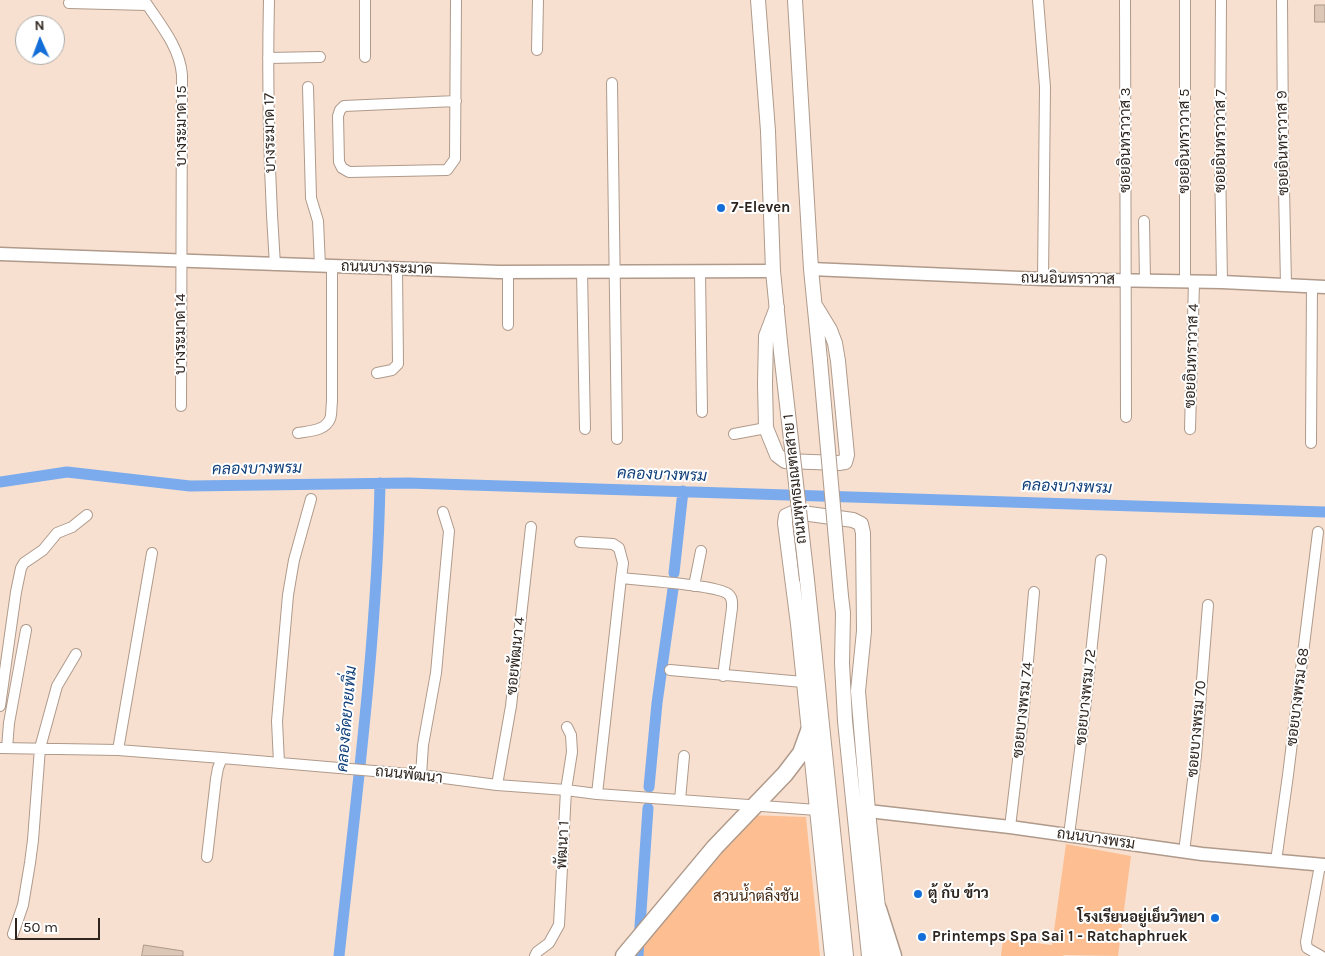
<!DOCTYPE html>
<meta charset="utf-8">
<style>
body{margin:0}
#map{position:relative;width:1325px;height:956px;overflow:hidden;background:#f7e0d0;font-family:Karla,sans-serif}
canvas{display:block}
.north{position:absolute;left:15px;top:15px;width:50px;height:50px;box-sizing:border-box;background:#fff;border:1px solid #aba8a5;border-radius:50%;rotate:358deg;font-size:14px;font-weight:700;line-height:20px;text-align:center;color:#2e251f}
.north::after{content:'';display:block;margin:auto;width:18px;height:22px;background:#136ed7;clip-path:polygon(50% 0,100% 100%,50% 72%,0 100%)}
.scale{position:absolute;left:15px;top:918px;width:85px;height:22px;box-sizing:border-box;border:2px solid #2e251f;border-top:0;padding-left:6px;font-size:15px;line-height:18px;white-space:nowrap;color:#2e251f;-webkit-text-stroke:4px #fff;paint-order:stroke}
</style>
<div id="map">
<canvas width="1325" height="956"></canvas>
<div class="north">N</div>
<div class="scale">50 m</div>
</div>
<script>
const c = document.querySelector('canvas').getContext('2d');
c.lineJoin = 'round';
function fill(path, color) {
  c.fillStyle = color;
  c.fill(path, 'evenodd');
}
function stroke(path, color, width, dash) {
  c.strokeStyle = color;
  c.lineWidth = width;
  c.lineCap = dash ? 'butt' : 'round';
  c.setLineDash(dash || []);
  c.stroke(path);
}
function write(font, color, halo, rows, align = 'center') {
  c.font = font + ' Karla,Sarabun,sans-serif';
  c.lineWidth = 4;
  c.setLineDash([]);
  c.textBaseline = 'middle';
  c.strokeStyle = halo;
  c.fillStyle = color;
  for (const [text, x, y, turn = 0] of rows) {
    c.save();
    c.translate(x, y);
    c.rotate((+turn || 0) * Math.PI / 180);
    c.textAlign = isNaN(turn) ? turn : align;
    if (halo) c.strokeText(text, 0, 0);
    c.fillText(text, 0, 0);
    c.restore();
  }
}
fill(new Path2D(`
 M748 815 806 817 820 956H642L643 932Z
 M1066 844 1131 856 1118 956 1064 955 1063 956H1001L1003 939 1052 945Z`), '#fdbf91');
stroke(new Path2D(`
 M0 482 67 472 190 486 408 483 1325 512
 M674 573 683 491
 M649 787 657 703 673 589
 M339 956C356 799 377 641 380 483
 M638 956 648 808`), '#7babed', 11);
const building = new Path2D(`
 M1315 5H1325V22H1315Z
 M144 945 183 951V956H142Z`);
fill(building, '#dcc6b6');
stroke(building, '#ac9788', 1);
const minor = new Path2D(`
 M144 0C159 23 180 47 182 75L181 406
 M269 0C267 88 269 177 275 265
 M365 0V57
 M1038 0 1045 87 1043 279
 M1125 0 1126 417
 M1221 0 1220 160 1222 282
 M1282 0 1283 139 1286 285
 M69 3 147 5
 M537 50 538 0
 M268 58 320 57
 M612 83 617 439
 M308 87 311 198 318 221 320 266
 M456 101 344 106 340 110 338 116 339 162 342 168 349 172 447 170 455 159 456 0
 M1144 221 1145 281
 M582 271 585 429
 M508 272V325
 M700 272 702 412
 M1185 282V0
 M377 373 392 370 398 364 397 269
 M1190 429 1194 282
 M298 433C309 431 325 431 330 419 332 414 331 407 332 402V266
 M734 434 766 428
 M1311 443 1312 286
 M580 542 613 544 619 548 623 563 621 578
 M694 586 701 551
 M670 670 803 682
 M0 706 16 592 21 568 24 563 43 550 57 533 72 527 87 515
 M0 748 118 750 222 758 421 775 497 785 566 790 597 794 817 810
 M7 748 9 723 26 630
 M118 750 152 553
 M279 763 277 721 288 595 294 560 311 499
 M421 775 423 745 436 673 449 531 443 512
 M497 785 511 706 531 527
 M597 794 621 578C639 580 718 585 728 594 733 598 732 603 732 608L723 676
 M680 800 684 756
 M1010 827 1023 718 1034 592
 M1069 835 1084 719 1101 560
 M1184 852 1196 756 1208 605
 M207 857 216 779 218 768 222 758
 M1276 861 1288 775 1318 532
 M1320 865 1306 942 1307 948 1321 956
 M13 934 23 905 30 863 33 840 40 748 57 686 76 654
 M535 956 537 952 549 943 559 925 566 790 572 752 571 735 567 727`);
const tertiary = new Path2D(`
 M0 254 499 272 773 271
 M811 269 1043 279 1222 282 1325 287
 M868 811 1010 827 1202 854 1325 865`);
const secondary = new Path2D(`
 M758 0 768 131 773 271 781 352
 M795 0 811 269 820 360
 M777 307 766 336 765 384 766 428 777 455 785 461 839 463 845 462 847 455 838 361 835 343 830 330 816 307
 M807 580 846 956
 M841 596 843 613 842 663 845 721 869 956
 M832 956 798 624 785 523 786 516 795 512 853 520 861 524 863 533 864 631 858 691 868 811 883 956`);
const primary = new Path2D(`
 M878 909 893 956
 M624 956 715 847 785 774 801 753 809 731`);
stroke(minor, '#af9a8b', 12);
stroke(tertiary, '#af9a8b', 15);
stroke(secondary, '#af9a8b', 16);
stroke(primary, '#af9a8b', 19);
stroke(minor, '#fff', 10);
stroke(tertiary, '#fff', 12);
stroke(secondary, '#fff', 14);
stroke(primary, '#fff', 16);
const secondaryBridge = new Path2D(`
 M781 352 807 580
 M820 360 841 596`);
stroke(secondaryBridge, '#af9a8b', 16, []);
stroke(secondaryBridge, '#fff', 14);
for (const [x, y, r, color] of [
 [721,208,5,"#136ed7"],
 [918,894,5,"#136ed7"],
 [1215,918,5,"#136ed7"],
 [922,937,5,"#136ed7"]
]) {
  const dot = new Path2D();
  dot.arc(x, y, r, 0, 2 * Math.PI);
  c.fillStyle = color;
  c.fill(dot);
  stroke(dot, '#fff', 2);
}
write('15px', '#2e251f', '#fff', [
 ["บางระมาด 15",182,126,-90],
 ["บางระมาด 17",270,133,-91],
 ["ซอยอินทราวาส 3",1126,140,-90],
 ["ซอยอินทราวาส 5",1185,141,-90],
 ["ซอยอินทราวาส 7",1221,141,-90],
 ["ซอยอินทราวาส 9",1283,143,-91],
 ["ถนนบางระมาด",387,268,2],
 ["ถนนอินทราวาส",1068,279,1],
 ["บางระมาด 14",181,334,-90],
 ["ซอยอินทราวาส 4",1192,356,-88],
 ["ถนนพุทธมณฑลสาย 1",795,479,-96],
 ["ซอยพัฒนา 4",516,656,-84],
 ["ซอยบางพรม 72",1086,697,-84],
 ["ซอยบางพรม 68",1298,697,-83],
 ["ซอยบางพรม 74",1023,710,-84],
 ["ซอยบางพรม 70",1197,729,-85],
 ["ถนนพัฒนา",409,775,6],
 ["ถนนบางพรม",1096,839,8],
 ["พัฒนา 1",563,845,-87]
]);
write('bold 15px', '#2e251f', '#fff', [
 ["7-Eleven",731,208],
 ["ตู้ กับ ข้าว",928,894],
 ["โรงเรียนอยู่เย็นวิทยา",1205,918,"right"],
 ["Printemps Spa Sai 1 - Ratchaphruek",932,937]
], 'left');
write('15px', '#41250e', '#fff', [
 ["สวนน้ำตลิ่งชัน",756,897]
]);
write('italic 16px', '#11407a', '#fff', [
 ["คลองบางพรม",257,469,-1],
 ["คลองบางพรม",662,475,2],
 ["คลองบางพรม",1067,487,2],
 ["คลองลัดยายเพิ่ม",347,719,-85]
]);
</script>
